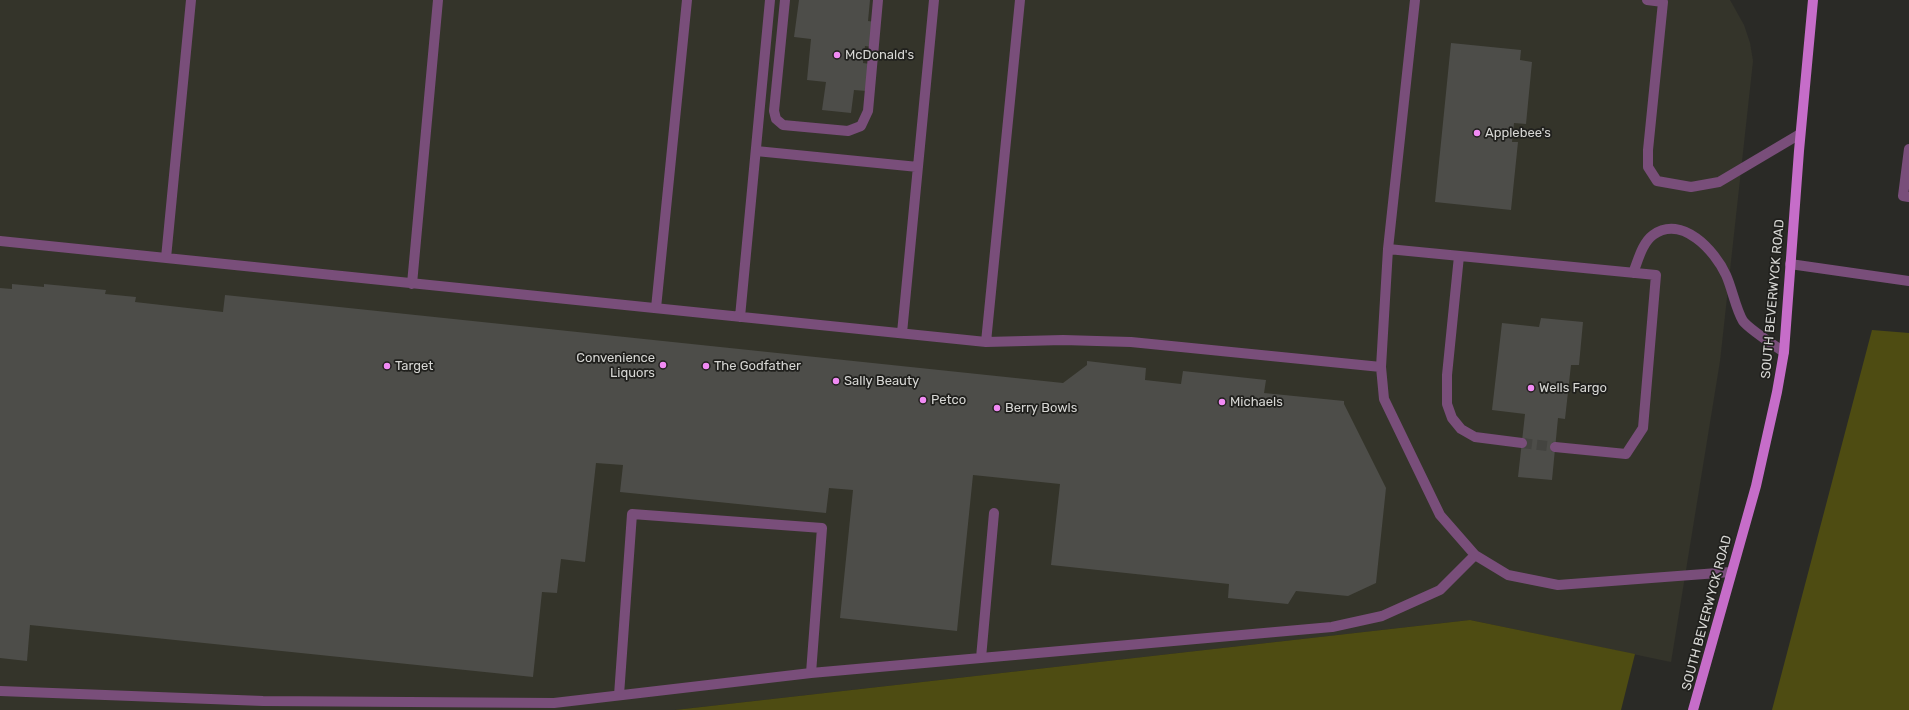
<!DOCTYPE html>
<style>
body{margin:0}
canvas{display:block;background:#2a2a26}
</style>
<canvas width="1909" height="710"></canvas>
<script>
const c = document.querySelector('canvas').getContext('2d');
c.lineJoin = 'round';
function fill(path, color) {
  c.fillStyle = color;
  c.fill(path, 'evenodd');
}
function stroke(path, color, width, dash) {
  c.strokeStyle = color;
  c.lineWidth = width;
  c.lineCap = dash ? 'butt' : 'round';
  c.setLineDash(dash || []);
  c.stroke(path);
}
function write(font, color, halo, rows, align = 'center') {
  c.font = font + ' Rubik,sans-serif';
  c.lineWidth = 3.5;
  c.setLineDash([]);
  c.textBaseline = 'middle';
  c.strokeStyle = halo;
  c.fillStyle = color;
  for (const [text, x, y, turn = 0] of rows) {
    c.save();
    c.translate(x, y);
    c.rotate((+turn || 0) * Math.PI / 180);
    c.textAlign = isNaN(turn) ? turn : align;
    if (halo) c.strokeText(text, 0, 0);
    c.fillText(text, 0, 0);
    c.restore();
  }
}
fill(new Path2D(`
 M0 0H1730L1744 25 1750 43 1753 61 1720 361 1671 662 1470 620 675 710H0Z`), '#34342a');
fill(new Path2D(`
 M1872 330 1909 333V710H1772Z
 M1470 620 1635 654 1621 710H675Z`), '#4e4c12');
fill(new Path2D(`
 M799 0H870L868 21 875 22 872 47 865 46 863 63 870 64 867 91 854 90 851 113 822 110 826 82 807 80 811 39 794 37Z
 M1451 43 1521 50 1520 60 1532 62 1526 124 1514 123 1512 142H1518L1511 210 1435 202Z
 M12 284 44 287V284L106 290 105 294 136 297 135 302 223 312 225 295 1063 383 1087 365V361L1146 368 1145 380 1181 384 1183 371 1266 380 1264 393 1344 401V404L1386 488 1376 583 1348 596 1296 591 1288 604 1228 598 1229 584 1051 565 1060 484 973 475 957 631 840 618 853 490 829 488 826 513 620 492 623 465 596 463 585 562 561 559 557 593 542 592 533 677 30 625 27 661 0 658V288L12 289Z
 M1541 318 1583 322 1579 365H1571L1565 419 1558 418 1552 480 1518 477 1525 414 1492 410 1502 323 1539 327Z`), '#4d4d49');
stroke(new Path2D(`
 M1522 443 1555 447`), '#444440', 10, [10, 5]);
stroke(new Path2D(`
 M785 0 774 111 776 119 783 125 848 131 861 126 868 111 878 0
 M1415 0 1388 249 1381 367 1384 399 1440 515 1475 555 1508 575 1558 585 1731 572
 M1647 0 1663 2 1648 150V167L1657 181 1691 187 1719 182 1800 134
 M1909 149 1903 196 1909 197
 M756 151 918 167
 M0 241 986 342 1063 340 1131 342 1381 367
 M1388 249 1656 275 1643 428 1626 454 1555 447
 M1459 256 1447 375V404L1452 418 1461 429 1475 437 1522 443
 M166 258 191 0
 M1790 264 1909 281
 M1633 273C1638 261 1642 243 1653 235 1682 214 1715 251 1726 275 1732 288 1736 310 1743 321 1748 328 1775 346 1784 352
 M412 284 438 0
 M656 308 687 0
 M740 317 770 0
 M902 333 934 0
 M986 342 1020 0
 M981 658 994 513
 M0 691 263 701 554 703 811 673 1332 627 1382 616 1440 590 1475 555
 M619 695 632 514 822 528 811 673`), '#794e7a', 10);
stroke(new Path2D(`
 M1693 710 1756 486 1777 392 1784 352 1799 151 1813 0`), '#c66dc9', 10);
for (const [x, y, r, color] of [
 [837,55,4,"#f18af4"],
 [1477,133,4,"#f18af4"],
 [663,365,4,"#f18af4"],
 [387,366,4,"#f18af4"],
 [706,366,4,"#f18af4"],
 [836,381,4,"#f18af4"],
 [1531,388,4,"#f18af4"],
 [923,400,4,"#f18af4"],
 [1222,402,4,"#f18af4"],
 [997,408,4,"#f18af4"]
]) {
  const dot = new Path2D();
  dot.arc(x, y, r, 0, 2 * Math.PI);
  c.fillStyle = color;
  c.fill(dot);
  stroke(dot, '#20201d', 1.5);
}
write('13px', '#d6d6d3', '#20201d', [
 ["McDonald's",845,55],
 ["Applebee's",1485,133],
 ["Convenience",655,358,"right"],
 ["Liquors",655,373,"right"],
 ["Target",395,366],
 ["The Godfather",714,366],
 ["Sally Beauty",844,381],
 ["Wells Fargo",1539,388],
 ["Petco",931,400],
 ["Michaels",1230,402],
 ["Berry Bowls",1005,408]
], 'left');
write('13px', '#d6d6d3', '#20201d', [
 ["SOUTH BEVERWYCK ROAD",1773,299,-85],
 ["SOUTH BEVERWYCK ROAD",1707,613,-75]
]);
</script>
